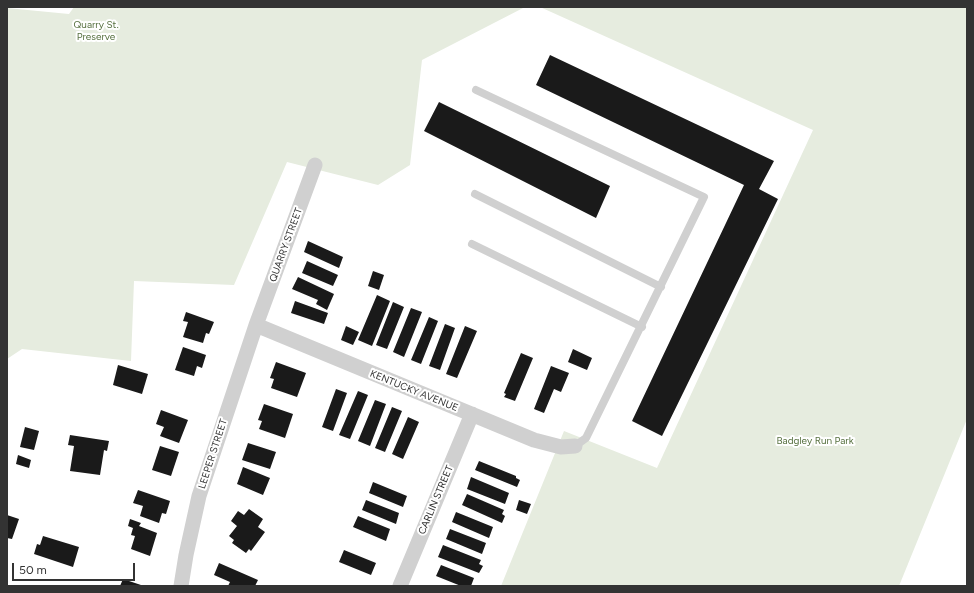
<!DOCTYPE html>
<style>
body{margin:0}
#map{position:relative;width:974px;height:593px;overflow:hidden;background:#fff;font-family:Figtree,sans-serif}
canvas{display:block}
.frame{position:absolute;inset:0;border:8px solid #333;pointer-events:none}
.scale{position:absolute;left:12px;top:563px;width:123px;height:18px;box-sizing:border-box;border:2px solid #333;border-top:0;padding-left:5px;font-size:12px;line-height:14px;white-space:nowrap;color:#333;-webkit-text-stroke:3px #fff;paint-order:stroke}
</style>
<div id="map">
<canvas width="974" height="593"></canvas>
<div class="frame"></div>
<div class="scale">50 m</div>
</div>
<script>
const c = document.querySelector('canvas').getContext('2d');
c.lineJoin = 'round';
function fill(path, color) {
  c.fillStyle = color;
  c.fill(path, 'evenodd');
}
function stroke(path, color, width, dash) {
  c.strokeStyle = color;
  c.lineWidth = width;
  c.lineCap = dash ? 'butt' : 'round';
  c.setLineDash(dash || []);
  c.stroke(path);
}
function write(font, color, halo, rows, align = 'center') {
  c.font = font + ' Figtree,sans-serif';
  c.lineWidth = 4;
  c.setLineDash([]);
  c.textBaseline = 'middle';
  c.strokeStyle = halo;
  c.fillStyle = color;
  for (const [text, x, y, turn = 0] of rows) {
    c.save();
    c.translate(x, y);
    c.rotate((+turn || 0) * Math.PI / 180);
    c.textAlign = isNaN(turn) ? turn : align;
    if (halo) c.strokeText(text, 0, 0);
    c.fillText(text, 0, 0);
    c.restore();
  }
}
fill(new Path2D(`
 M74 7H525L422 60 410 165 378 185 287 162 234 285 134 281 131 361 22 349 7 359V8L69 14Z
 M540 7H967V419L899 586H501L564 431 657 468 813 130Z`), '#e6ecdf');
fill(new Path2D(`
 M550 55 774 161 759 189 778 199 662 436 632 421 744 185 536 85Z
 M439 102 610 186 596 218 424 131Z
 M308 241 343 257 339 268 304 252Z
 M307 261 338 275 333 286 302 273Z
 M373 271 384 275 379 290 368 286Z
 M298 277 334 294 327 310 316 304 318 300 292 289Z
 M377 295 390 301 372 346 358 340Z
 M295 301 328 313 324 324 291 313Z
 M393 302 404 307 387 349 376 345Z
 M411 308 422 312 404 357 393 352Z
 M186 312 214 322 209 334 206 333 203 343 183 337 188 322 183 321Z
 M429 317 438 321 421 364 411 360Z
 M445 324 455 328 440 370 429 366Z
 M346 326 359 332 353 345 341 340Z
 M465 326 477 331 457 378 446 374Z
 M183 347 206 355 202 368 197 366 194 376 175 370Z
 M573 349 592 358 587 370 568 362Z
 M521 353 533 358 515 401 504 397 506 394 504 393Z
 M276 362 306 373 297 397 271 388 274 379 270 378Z
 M118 365 148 374 142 394 113 385Z
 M551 366 569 373 561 392 554 389 544 413 534 409Z
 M336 389 347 393 333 431 322 427Z
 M358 391 368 395 350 439 339 435Z
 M375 400 386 404 370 446 358 441Z
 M264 404 293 414 285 438 259 429 262 421 258 420Z
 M392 407 402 411 385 452 375 448Z
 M161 410 188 420 179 443 160 436 164 427 156 424Z
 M408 417 419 422 403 459 392 454Z
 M25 427 39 431 34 450 20 447Z
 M70 435 109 441 107 451 104 450 100 475 70 471 74 446 68 445Z
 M248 443 276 452 270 469 242 460Z
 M160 446 179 452 171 476 152 470Z
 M18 455 31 460 29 468 16 464Z
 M479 461 516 476V478L520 480 517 487 475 470Z
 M243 467 270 478 263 495 237 484Z
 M471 477 509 493 505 504 467 489Z
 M373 482 407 496 403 507 369 493Z
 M138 490 170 501 166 514 162 513 159 523 140 516 143 506 133 503Z
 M467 494 504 510 502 514 505 516 502 523 462 505Z
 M366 500 399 513 396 524 362 510Z
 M519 500 531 504 527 514 516 510Z
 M249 509 263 519 258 527 265 532 251 551 249 549 246 553 232 543 234 540 229 536 237 526 231 521 238 511 244 515Z
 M456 512 493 527 489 538 452 522Z
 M7 515 19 519 12 539 7 538Z
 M358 516 390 529 386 541 353 527Z
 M130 519 141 523 139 526 157 533 150 556 131 549 135 536 131 535 133 528 128 526Z
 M450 529 486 543 482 554 446 539Z
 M43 536 79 547 73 567 34 554 37 544 40 545Z
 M443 545 481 560 479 564 483 566 479 573 438 557Z
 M344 550 376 563 371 575 339 562Z
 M219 563 258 580 255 586H228L230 582 214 575Z
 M441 565 474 578 471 586H461L436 576Z
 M123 579 144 586H120Z`), '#1a1a1a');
stroke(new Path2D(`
 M476 90 704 197 586 438 575 446
 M475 194 661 287
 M472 244 642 327`), '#d0d0d0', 8);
stroke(new Path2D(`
 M256 325 534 440 561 447 575 446
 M181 586 186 555 199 496 256 325 315 165
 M400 586 472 414`), '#d0d0d0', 15);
write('10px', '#56703f', '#fff', [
 ["Quarry St.",96,25],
 ["Preserve",96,37],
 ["Badgley Run Park",815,441]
]);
write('10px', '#333', '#fff', [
 ["QUARRY STREET",286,245,-70],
 ["KENTUCKY AVENUE",414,391,22],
 ["LEEPER STREET",213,454,-72],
 ["CARLIN STREET",436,500,-67]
]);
</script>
